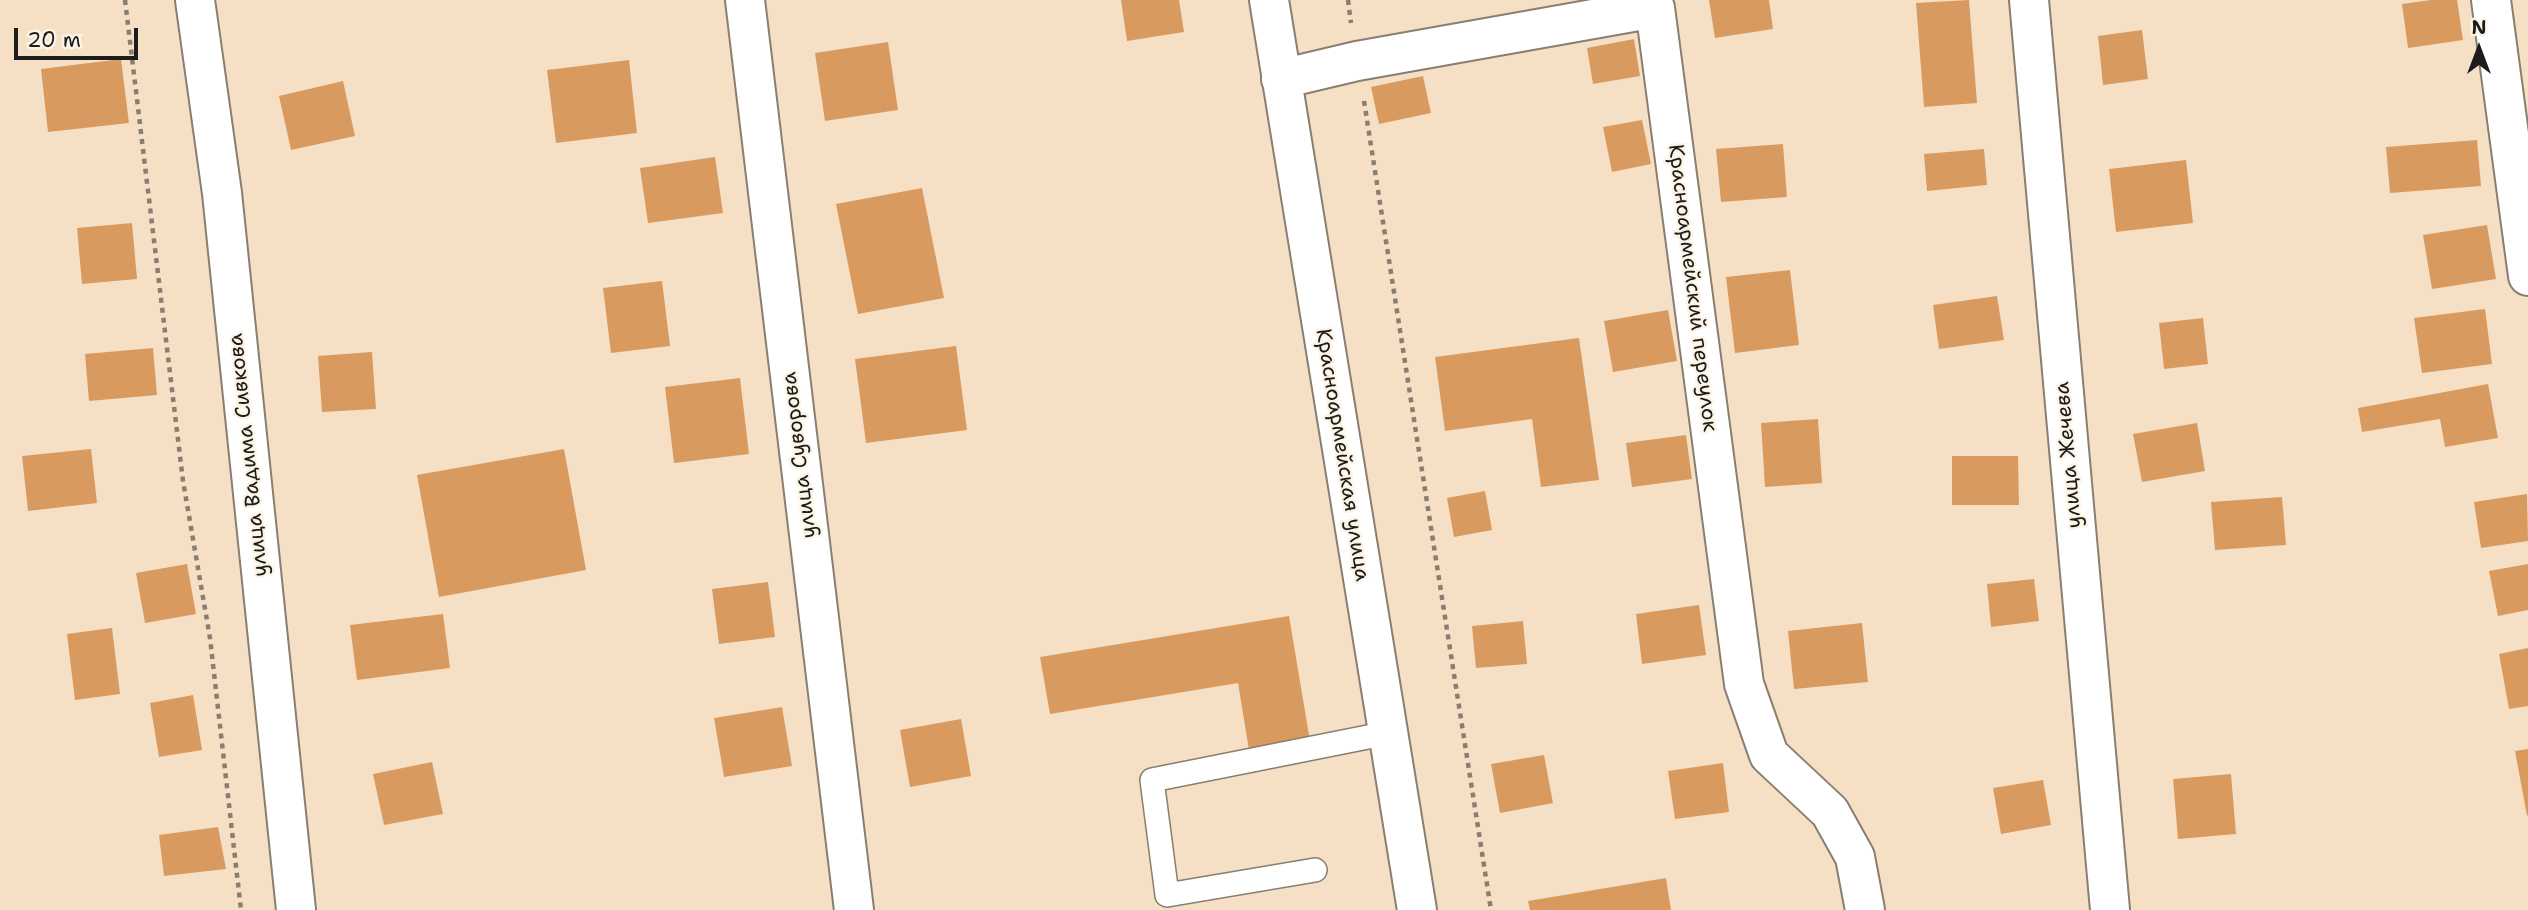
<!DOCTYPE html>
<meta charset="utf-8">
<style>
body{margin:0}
#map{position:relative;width:2528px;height:910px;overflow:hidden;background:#f6e0c5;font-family:"Shantell Sans",sans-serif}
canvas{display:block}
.north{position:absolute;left:2444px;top:14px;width:70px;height:70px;-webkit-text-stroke:5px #fcf5e5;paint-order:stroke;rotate:0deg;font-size:19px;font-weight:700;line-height:28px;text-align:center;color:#1c1c1c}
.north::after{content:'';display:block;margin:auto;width:24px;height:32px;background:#1c1c1c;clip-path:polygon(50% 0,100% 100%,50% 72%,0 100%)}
.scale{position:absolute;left:14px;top:28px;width:124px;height:32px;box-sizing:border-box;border:4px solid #1c1c1c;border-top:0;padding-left:9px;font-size:21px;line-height:24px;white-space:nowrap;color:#1c1c1c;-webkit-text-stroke:5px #fcf5e5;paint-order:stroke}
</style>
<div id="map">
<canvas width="2528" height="910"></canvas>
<div class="north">N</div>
<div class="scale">20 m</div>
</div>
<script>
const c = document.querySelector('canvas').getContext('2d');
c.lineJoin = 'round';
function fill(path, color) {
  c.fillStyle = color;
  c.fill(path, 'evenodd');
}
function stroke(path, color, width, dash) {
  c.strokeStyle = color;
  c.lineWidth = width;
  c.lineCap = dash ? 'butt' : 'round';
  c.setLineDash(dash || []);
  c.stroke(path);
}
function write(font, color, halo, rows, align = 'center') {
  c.font = font + ' "Shantell Sans",sans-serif';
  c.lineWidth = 5;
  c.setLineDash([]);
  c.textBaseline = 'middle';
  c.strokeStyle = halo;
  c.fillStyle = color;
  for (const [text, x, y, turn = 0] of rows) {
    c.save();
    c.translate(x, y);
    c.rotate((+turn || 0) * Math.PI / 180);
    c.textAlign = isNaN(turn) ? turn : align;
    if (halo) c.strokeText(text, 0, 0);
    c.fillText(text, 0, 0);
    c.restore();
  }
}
fill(new Path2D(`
 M1121 0H1179L1184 32 1127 41Z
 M1709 0H1769L1773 29 1715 38Z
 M1969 0 1977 103 1924 107 1916 3Z
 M2431 0H2457L2463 40 2408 48 2402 4Z
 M2142 30 2148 79 2103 85 2098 36Z
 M1634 39 1640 76 1593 84 1587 48Z
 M888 42 898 110 825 121 815 53Z
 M121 59 129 123 48 132 41 69Z
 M629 60 637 133 556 143 547 70Z
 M1423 76 1431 113 1379 124 1371 87Z
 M343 81 355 136 291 150 279 96Z
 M1642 120 1651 164 1612 172 1603 127Z
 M2477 140 2481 186 2390 193 2386 147Z
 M1783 144 1787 197 1721 202 1716 149Z
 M1984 149 1987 185 1927 191 1924 154Z
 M715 157 723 213 648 223 640 168Z
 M2186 160 2193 223 2116 232 2109 169Z
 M922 188 944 298 858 314 836 204Z
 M132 223 137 279 82 284 77 228Z
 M2487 225 2496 279 2432 289 2423 235Z
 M1790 270 1799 345 1735 353 1726 277Z
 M662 281 670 346 611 353 603 288Z
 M1997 296 2004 340 1939 349 1933 305Z
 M2485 309 2492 364 2422 373 2414 318Z
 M1668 310 1677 361 1613 372 1604 321Z
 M2203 318 2208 364 2164 369 2159 323Z
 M1579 338 1599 480 1541 487 1532 419 1445 431 1435 357Z
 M956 346 967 430 866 443 855 359Z
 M153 348 157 395 89 401 85 354Z
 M372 352 376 409 322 412 318 356Z
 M740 378 749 454 674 463 665 387Z
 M2488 384 2498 438 2445 447 2440 419 2362 432 2358 408Z
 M1818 419 1822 483 1765 487 1761 423Z
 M2197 423 2205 471 2142 482 2133 434Z
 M1686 435 1692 479 1632 487 1626 443Z
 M91 449 97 503 28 511 22 456Z
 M564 449 586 570 439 597 417 475Z
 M1952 456H2018L2019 505H1952Z
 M1485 491 1492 530 1454 537 1447 498Z
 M2527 494 2528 541 2481 548 2474 502Z
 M2282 497 2286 545 2215 550 2211 502Z
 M187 564 196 614 145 623 136 573Z
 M2528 564V610L2498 616 2489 571Z
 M2034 579 2039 621 1991 627 1987 584Z
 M768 582 775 637 719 644 712 589Z
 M1699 605 1706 655 1642 664 1636 614Z
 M443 614 450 668 357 680 350 625Z
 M1289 616 1310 741 1249 750 1238 683 1050 714 1040 657Z
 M1523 621 1527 664 1476 668 1472 626Z
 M1862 623 1868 682 1794 689 1788 631Z
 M112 628 120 694 75 700 67 634Z
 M2528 648V706L2509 709 2499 654Z
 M193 695 202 750 159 757 150 703Z
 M782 707 792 766 724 777 714 718Z
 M961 719 971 776 910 787 900 730Z
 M2528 749V815L2527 816 2515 751Z
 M1544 755 1553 803 1500 813 1491 764Z
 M432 762 443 814 384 825 373 774Z
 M1723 763 1729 812 1675 819 1668 771Z
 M2231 774 2236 834 2178 839 2173 779Z
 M2043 780 2051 825 2001 834 1993 788Z
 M218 827 226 869 164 876 159 835Z
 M1666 878 1671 910H1530L1528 901Z`), '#d99a5f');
const lane = new Path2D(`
 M1315 870 1167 895 1152 780 1388 733`);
const street = new Path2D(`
 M195 0 222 193 296 910
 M745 0 854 910
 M2029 0 2110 910
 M2491 0 2528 276
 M1281 79 1357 61 1655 8 1744 684 1769 755 1830 812 1855 857 1865 910`);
const secondary = new Path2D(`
 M1269 0 1417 910`);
stroke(lane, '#897e70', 26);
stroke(street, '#897e70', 42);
stroke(secondary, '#897e70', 42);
stroke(new Path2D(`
 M125 0 183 481 210 638 241 910
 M1348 0 1351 23
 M1364 101 1491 910`), '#897e70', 4.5, [5, 5]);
stroke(lane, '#fff', 23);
stroke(street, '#fff', 38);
stroke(secondary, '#fff', 38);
write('21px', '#1c1c1c', '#fcf5e5', [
 ["Красноармейский переулок",1692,288,83],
 ["улица Вадима Сивкова",249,455,-96],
 ["улица Суворова",800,455,-97],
 ["Красноармейская улица",1342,455,81],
 ["улица Жечева",2069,455,-95]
]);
</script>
